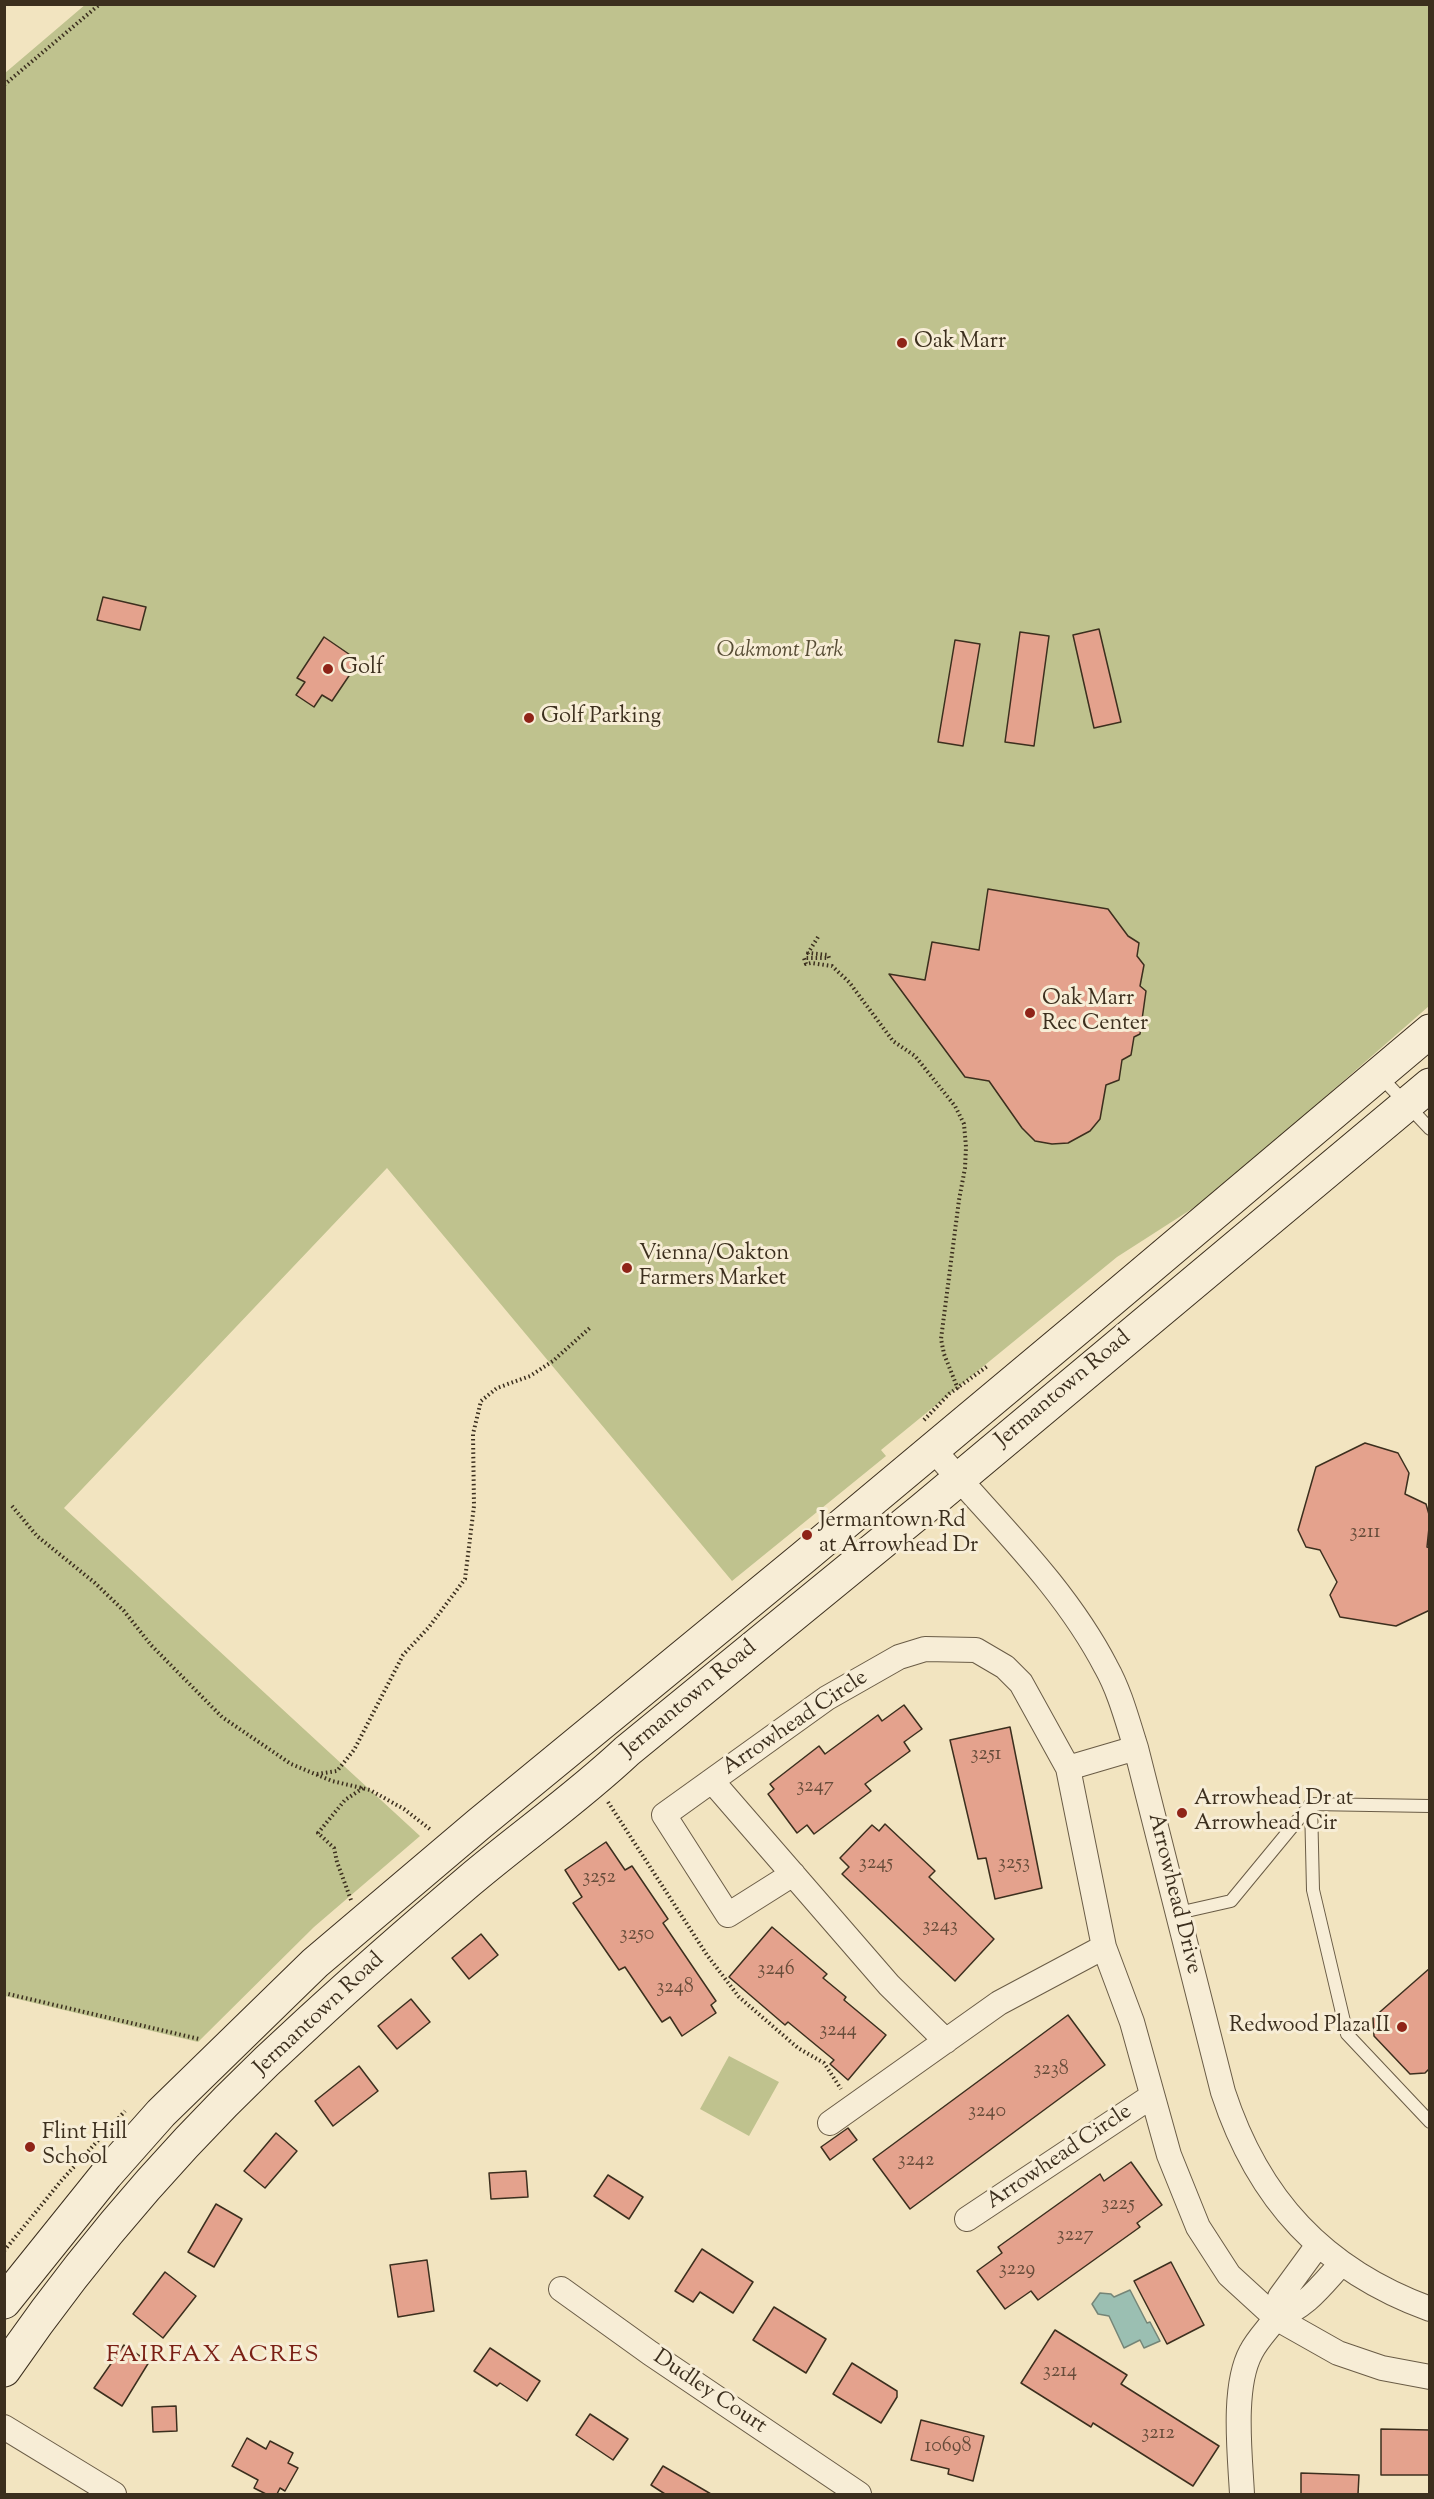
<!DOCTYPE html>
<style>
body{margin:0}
#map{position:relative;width:1434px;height:2499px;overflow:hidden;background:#f2e4c0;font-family:"Sorts Mill Goudy",serif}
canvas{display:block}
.frame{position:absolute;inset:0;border:6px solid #3c2f1e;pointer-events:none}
</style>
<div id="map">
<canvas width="1434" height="2499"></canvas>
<div class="frame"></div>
</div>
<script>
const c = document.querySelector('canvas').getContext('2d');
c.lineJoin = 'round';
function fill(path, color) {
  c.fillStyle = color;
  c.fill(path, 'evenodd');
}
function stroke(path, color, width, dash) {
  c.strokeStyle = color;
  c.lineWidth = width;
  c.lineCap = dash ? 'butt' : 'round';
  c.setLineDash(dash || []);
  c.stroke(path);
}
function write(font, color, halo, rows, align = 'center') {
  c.font = font + ' "Sorts Mill Goudy",serif';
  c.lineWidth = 6;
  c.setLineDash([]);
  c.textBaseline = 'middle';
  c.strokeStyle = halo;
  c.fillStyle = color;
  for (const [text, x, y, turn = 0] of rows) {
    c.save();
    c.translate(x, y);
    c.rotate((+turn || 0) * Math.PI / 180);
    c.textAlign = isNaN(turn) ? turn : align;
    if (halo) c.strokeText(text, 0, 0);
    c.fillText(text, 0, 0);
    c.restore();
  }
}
fill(new Path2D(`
 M86 4 1429 5V1006L1212 1196 1117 1257 881 1450 886 1456 732 1581 387 1168 64 1508 420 1836 314 1927 198 2042 5 1996V73Z
 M729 2056 779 2082 749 2136 700 2109Z`), '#bfc28e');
const water = new Path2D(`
 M1130 2290 1147 2323 1150 2322 1160 2341 1144 2348 1140 2340 1124 2348 1109 2316 1098 2314 1092 2304 1100 2293 1111 2294 1114 2297Z`);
fill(water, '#9bbfb2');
stroke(water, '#758577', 1.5);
const building = new Path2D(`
 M103 597 146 607 140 630 97 620Z
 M1099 629 1121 722 1094 728 1073 635Z
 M1020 632 1049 636 1034 746 1005 742Z
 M324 637 359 661 332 701 322 695 314 707 296 695 305 682 297 678Z
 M955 640 980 644 963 746 938 742Z
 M988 889 1108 909 1128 936 1139 943 1137 956 1144 965 1140 986 1146 991 1140 1034 1134 1037 1131 1055 1122 1060 1119 1080 1106 1085 1100 1119 1090 1131 1068 1143 1052 1144 1035 1141 1022 1128 989 1081 965 1077 889 974 925 980 932 942 979 950Z
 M1365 1443 1398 1453 1409 1473 1405 1494 1426 1504 1430 1518 1427 1547 1430 1548V1610L1396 1626 1340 1617 1330 1595 1337 1582 1320 1550 1306 1547 1298 1530 1316 1467Z
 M904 1705 922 1729 904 1742 910 1751 865 1784 871 1791 814 1834 807 1825 797 1833 768 1794 774 1789 770 1784 819 1746 825 1754 878 1715 882 1721Z
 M1010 1727 1042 1888 995 1899 986 1858 978 1859 950 1740Z
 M885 1824 935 1871 929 1877 994 1939 955 1981 842 1874 849 1867 840 1858 872 1825 879 1831Z
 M606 1842 625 1870 632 1866 668 1919 663 1923 716 2001 711 2005 716 2013 682 2036 670 2017 662 2022 625 1967 619 1970 573 1903 582 1897 565 1870Z
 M772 1927 827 1974 823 1978 846 1997 844 2000 886 2035 848 2080 830 2064 834 2060 788 2022 785 2025 729 1977Z
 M481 1934 498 1955 469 1979 452 1958Z
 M1430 1968V2068L1425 2073 1410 2074 1374 2036 1373 2018Z
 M411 1999 430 2022 397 2049 378 2026Z
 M1068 2015 1105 2065 910 2209 873 2159Z
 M359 2066 378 2091 333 2126 315 2101Z
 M848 2128 857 2140 830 2160 821 2147Z
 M276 2133 297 2151 265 2188 244 2171Z
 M1131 2162 1162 2205 1137 2223 1140 2227 1038 2300 1031 2291 1005 2309 977 2271 1002 2253 998 2247 1100 2174 1104 2181Z
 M526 2171 528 2197 491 2199 489 2173Z
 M608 2175 643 2197 629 2219 594 2196Z
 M216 2204 242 2219 214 2267 188 2252Z
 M702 2249 753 2282 733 2313 700 2292 693 2302 675 2291Z
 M427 2260 434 2311 398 2317 390 2265Z
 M1171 2262 1204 2325 1167 2344 1134 2281Z
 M165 2272 196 2296 163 2338 133 2314Z
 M774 2307 826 2339 806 2373 753 2340Z
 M1055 2330 1127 2375 1121 2384 1219 2446 1193 2486 1093 2423 1091 2427 1021 2383Z
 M124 2345 149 2362 122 2406 94 2388Z
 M490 2348 540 2381 527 2401 500 2383 497 2386 474 2371Z
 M852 2363 897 2391V2397L881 2423 833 2394Z
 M176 2406 177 2431 153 2432 152 2407Z
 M590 2414 628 2439 613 2460 576 2435Z
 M921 2420 984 2436 973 2481 948 2474 949 2469 911 2460Z
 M1381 2429 1430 2430V2475H1381Z
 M247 2438 266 2449 270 2441 293 2453 288 2463 298 2468 285 2491 280 2488 277 2494H266L254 2488 258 2480 232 2466Z
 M663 2466 711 2494H665L651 2485Z
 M1301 2473 1359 2475 1358 2494H1301Z`);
fill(building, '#e4a28d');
stroke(building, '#3c2f1e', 1.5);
const lane = new Path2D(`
 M1379 1075 1430 1129
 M1311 1804 1313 1890 1347 2034 1430 2122
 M1311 1804 1430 1806
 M1178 1913 1231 1901 1311 1804`);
const street = new Path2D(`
 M933 1449C993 1520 1063 1584 1106 1667 1120 1692 1127 1720 1136 1748L1223 2092C1258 2199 1323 2270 1430 2309
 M1068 1768 1136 1748
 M712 1781 889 1985 946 2041
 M793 1874 728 1915 664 1815 827 1698 899 1657 925 1649 976 1650 1005 1667 1021 1683 1068 1768 1104 1947 1132 2022 1169 2155 1198 2227 1229 2275 1276 2318 1338 2353 1382 2368 1430 2377
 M830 2123 999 2003 1104 1947
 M967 2219 1152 2096
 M1318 2245 1280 2297 1276 2318C1306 2307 1320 2287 1341 2264
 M561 2289 650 2353 859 2494
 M4 2427 114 2494
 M1242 2494C1240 2455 1232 2387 1251 2352 1257 2340 1268 2329 1276 2318`);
const secondary = new Path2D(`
 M4 2302 106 2175 161 2113 315 1963 479 1824 804 1557 1084 1323 1430 1031
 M4 2370C91 2243 195 2125 309 2022 361 1974 415 1927 469 1881 521 1837 577 1798 627 1751L923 1509 1430 1085`);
stroke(lane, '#6a5c46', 14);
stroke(street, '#6a5c46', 26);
stroke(secondary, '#3c2f1e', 35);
stroke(new Path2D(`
 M4 85 100 4
 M818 937 808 953 828 955 829 958H804L806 964 811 963 832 966 849 982 893 1041 915 1056 955 1106 964 1124 966 1147 965 1168 959 1200 941 1339 944 1354 958 1389
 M924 1420 949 1394 989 1365
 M12 1506 37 1536 95 1583 124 1611 151 1645 222 1717 291 1764 332 1781 370 1790 404 1809 431 1830
 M317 1774 337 1771 354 1750 403 1655 429 1627 465 1579 474 1506 473 1434 481 1401 497 1388 530 1376 553 1361 591 1327
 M608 1802 707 1955 739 1997 798 2048 824 2063 841 2089
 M351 1900 337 1862 334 1848 318 1833 345 1800 363 1788
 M4 1993 199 2039
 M4 2251 61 2181 125 2111`), '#3c2f1e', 4, [1.5, 3]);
stroke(lane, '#f7edd6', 12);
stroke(street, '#f7edd6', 24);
stroke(secondary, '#f7edd6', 33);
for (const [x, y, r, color] of [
 [902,343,6,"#8f2418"],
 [328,669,6,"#8f2418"],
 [529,718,6,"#8f2418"],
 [1030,1013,6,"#8f2418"],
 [627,1268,6,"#8f2418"],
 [807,1535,6,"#8f2418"],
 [1182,1813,6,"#8f2418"],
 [1402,2027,6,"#8f2418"],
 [30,2147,6,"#8f2418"]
]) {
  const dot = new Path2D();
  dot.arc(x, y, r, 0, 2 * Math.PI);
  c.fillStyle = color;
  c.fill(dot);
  stroke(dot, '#f7edd6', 2);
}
write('20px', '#664c3a', null, [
 ["3211",1365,1534],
 ["3251",986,1756],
 ["3247",815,1788],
 ["3245",876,1865],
 ["3253",1014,1865],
 ["3252",599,1879],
 ["3243",940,1928],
 ["3250",637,1936],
 ["3246",776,1971],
 ["3248",675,1989],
 ["3244",838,2032],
 ["3238",1051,2071],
 ["3240",987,2113],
 ["3242",916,2162],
 ["3225",1118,2206],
 ["3227",1075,2237],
 ["3229",1017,2271],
 ["3214",1060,2373],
 ["3212",1158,2435],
 ["10698",948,2448]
]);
write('22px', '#3c2f1e', '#f7edd6', [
 ["Oak Marr",914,343],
 ["Golf",340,669],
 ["Golf Parking",541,718],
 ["Oak Marr",1042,1000],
 ["Rec Center",1042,1025],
 ["Vienna/Oakton",639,1255],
 ["Farmers Market",639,1280],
 ["Jermantown Rd",819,1522],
 ["at Arrowhead Dr",819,1547],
 ["Arrowhead Dr at",1194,1800],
 ["Arrowhead Cir",1194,1825],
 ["Redwood Plaza II",1390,2027,"right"],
 ["Flint Hill",42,2134],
 ["School",42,2159]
], 'left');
write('italic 22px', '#564c34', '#f7edd6', [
 ["Oakmont Park",780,652]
]);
write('22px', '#3c2f1e', '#f7edd6', [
 ["Jermantown Road",1064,1390,-40],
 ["Jermantown Road",690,1700,-40],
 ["Arrowhead Circle",796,1724,-34],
 ["Arrowhead Drive",1173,1894,76],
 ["Jermantown Road",320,2015,-43],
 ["Arrowhead Circle",1060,2158,-34],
 ["Dudley Court",709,2393,34]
]);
c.letterSpacing = '1.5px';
write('24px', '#7a1f14', '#f7edd6', [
 ["FAIRFAX ACRES",213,2357]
]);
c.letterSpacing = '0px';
</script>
